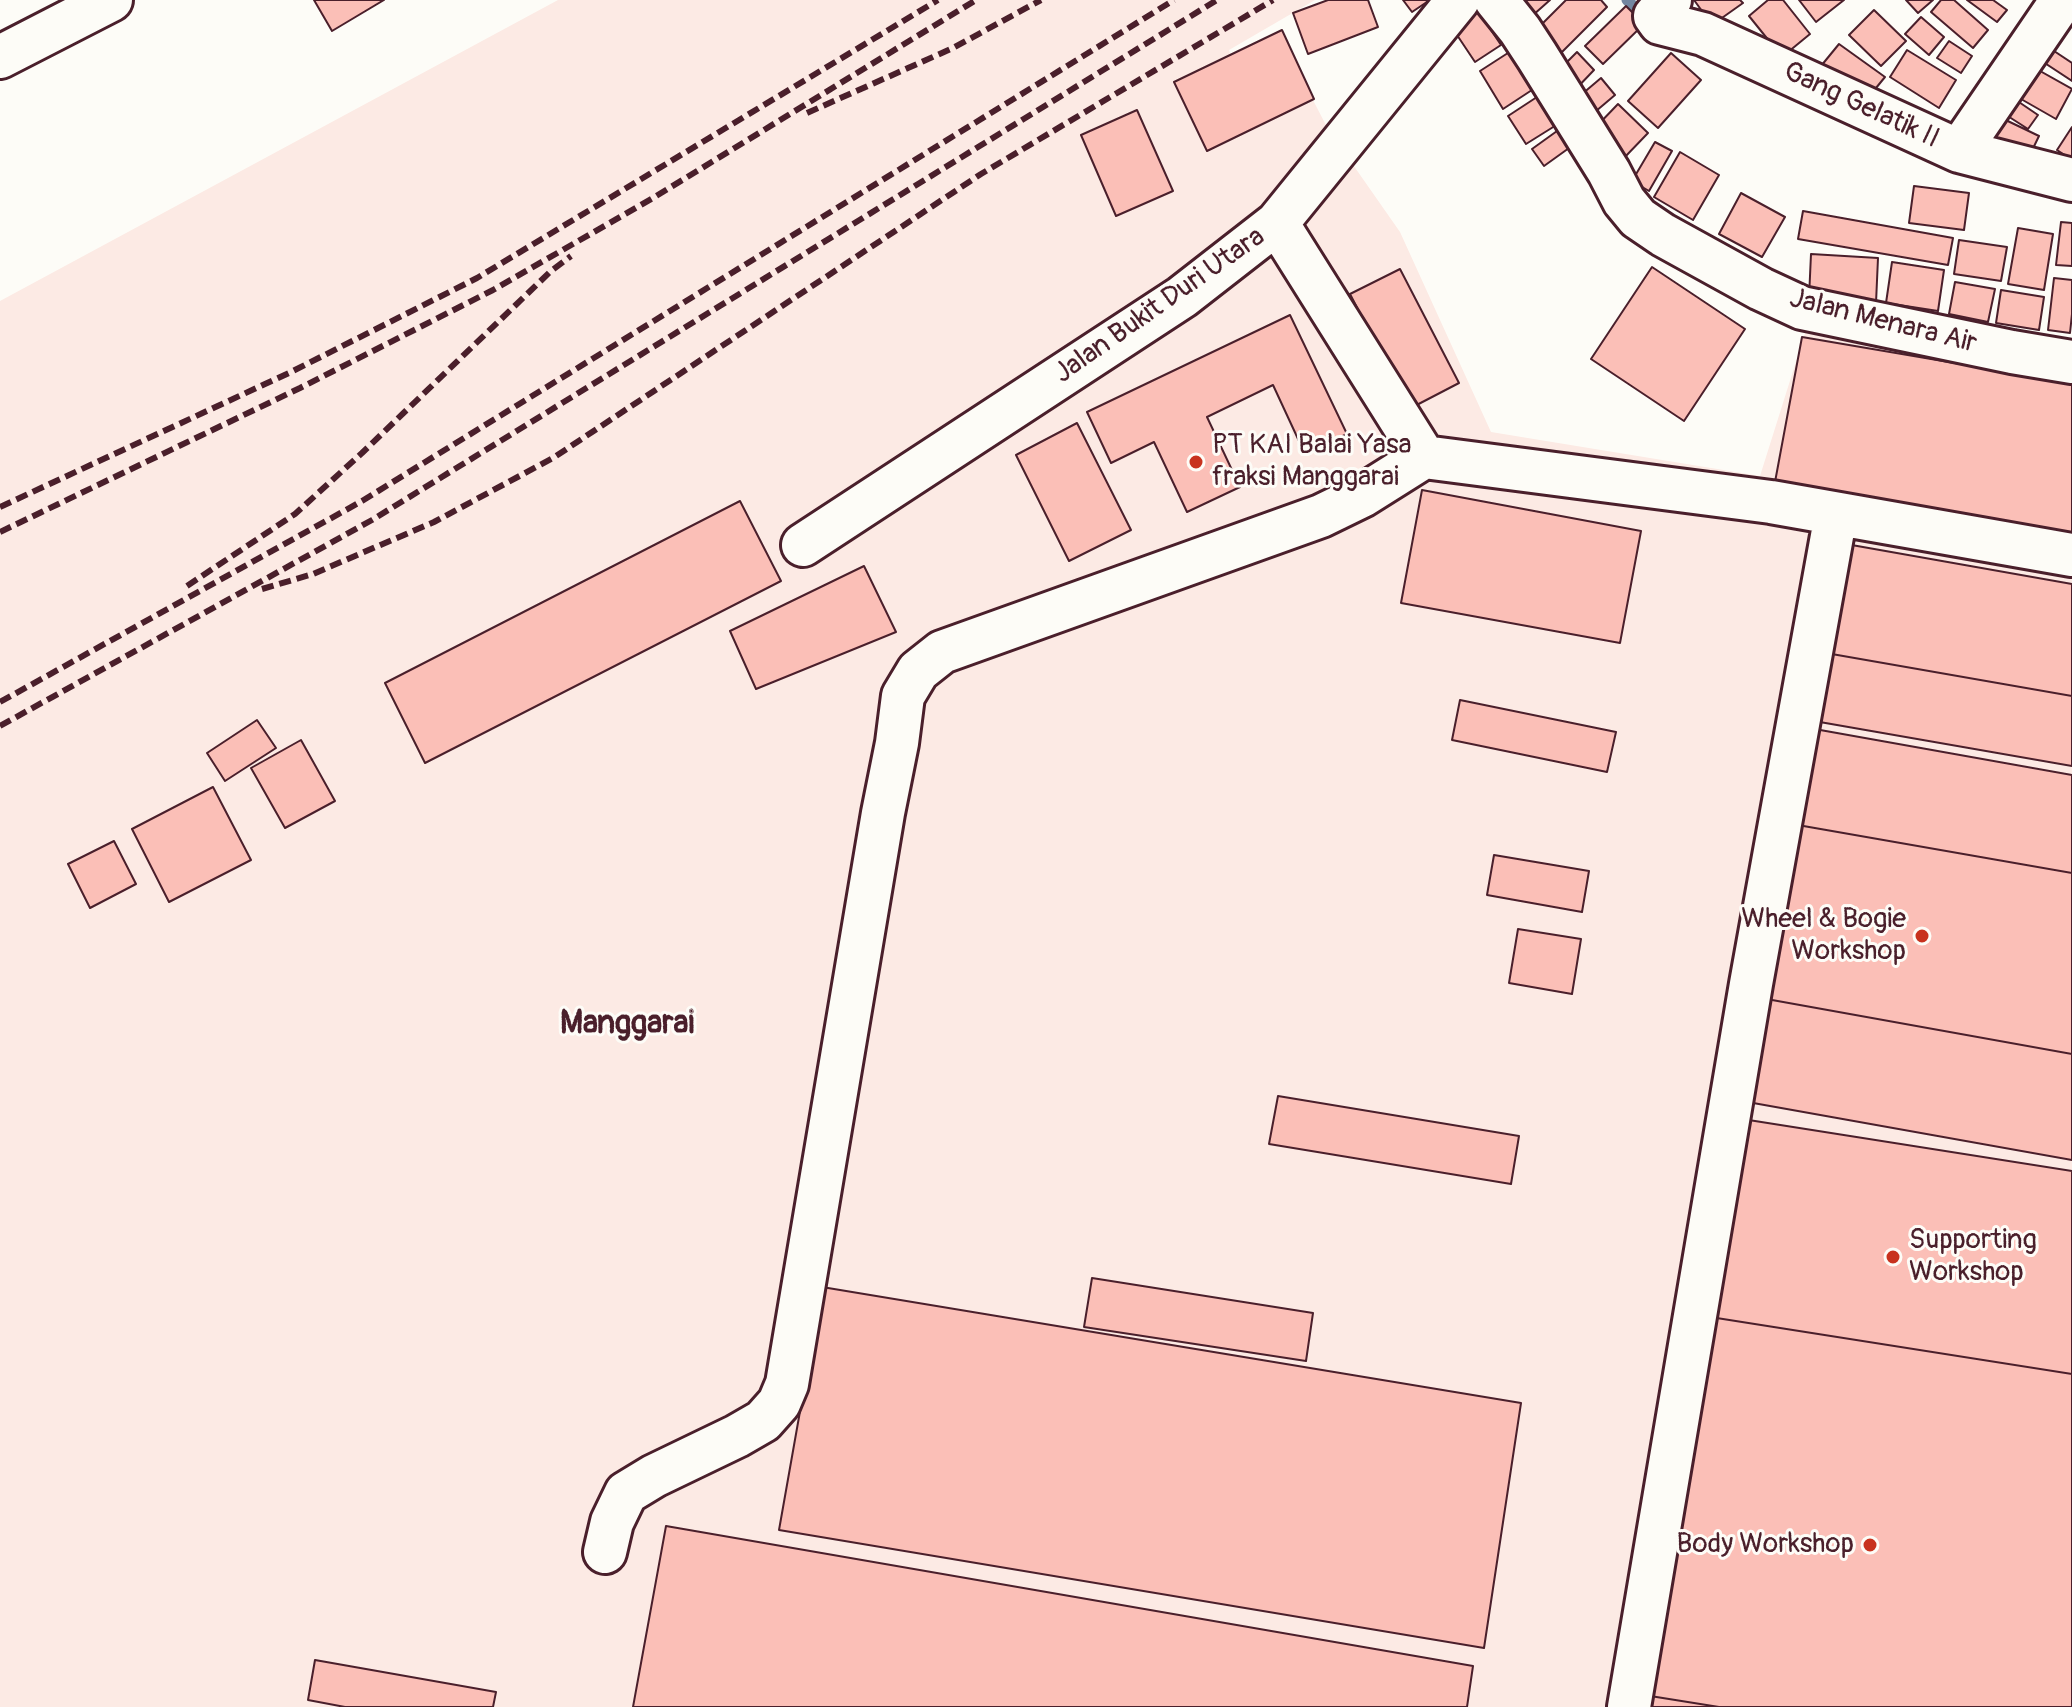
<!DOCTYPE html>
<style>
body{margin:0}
canvas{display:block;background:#fdfcf7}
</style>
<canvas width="2072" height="1707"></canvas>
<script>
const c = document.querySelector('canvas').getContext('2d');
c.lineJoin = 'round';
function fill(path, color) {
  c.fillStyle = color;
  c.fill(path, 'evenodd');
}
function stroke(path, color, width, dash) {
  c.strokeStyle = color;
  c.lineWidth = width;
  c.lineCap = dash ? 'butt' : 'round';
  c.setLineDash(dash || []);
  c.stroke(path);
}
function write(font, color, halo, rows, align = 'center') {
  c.font = font + ' Pangolin,sans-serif';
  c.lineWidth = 6;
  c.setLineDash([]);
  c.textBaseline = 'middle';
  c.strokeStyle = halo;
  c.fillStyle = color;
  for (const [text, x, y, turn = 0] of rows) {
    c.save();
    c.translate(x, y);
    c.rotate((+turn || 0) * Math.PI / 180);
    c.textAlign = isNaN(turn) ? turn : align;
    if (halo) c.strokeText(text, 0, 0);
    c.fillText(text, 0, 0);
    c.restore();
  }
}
fill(new Path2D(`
 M558 0H1315L1229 50 1238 77 1289 54 1328 129 1400 232 1491 432 1760 476 1805 333 2072 388V1707H0V301Z`), '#fceae4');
stroke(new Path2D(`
 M1627 0 1647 19`), '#7386a0', 11);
const building = new Path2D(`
 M314 0H384L332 31Z
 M1328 0H1368L1378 27 1308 54 1293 13Z
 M1403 0H1430L1412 12Z
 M1501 0H1550L1523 24Z
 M1566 0H1601L1607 7 1554 60 1530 36Z
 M1694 0H1740L1743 3 1712 25Z
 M1768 0H1783L1810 34 1782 57 1749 16Z
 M1799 0H1844L1816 22Z
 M1906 0H1933L1918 13Z
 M1941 0H1954L1988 30 1973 48 1931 12Z
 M1967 0H1993L2007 10 1997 22Z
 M1473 3 1501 45 1475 62 1447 20Z
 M1626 6 1644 24 1603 64 1585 46Z
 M1874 10 1906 41 1881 66 1849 35Z
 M1921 17 1944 37 1929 55 1905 34Z
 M1282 30 1314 99 1207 151 1174 82Z
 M1949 41 1972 56 1961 73 1937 58Z
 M2039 41 2072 63V81L2031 54Z
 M1839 44 1885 77 1867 99 1821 66Z
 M1907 50 1956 80 1939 108 1890 77Z
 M1511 51 1535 88 1503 109 1480 71Z
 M1577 52 1594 70 1573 92 1555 74Z
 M1671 53 1701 80 1658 128 1628 101Z
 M2024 62 2072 89 2056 119 2007 91Z
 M1601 78 1615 95 1589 117 1575 100Z
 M1540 95 1558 124 1526 144 1508 116Z
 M2013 98 2038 115 2028 129 2003 113Z
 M1618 104 1648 133 1623 159 1593 130Z
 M1137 110 1173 191 1116 216 1081 135Z
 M1989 112 2039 136 2025 165 1976 139Z
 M1564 126 1576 143 1544 166 1532 149Z
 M2072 127V160L2057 150Z
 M1655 142 1672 151 1649 191 1632 181Z
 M1680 152 1719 175 1693 220 1654 197Z
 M1914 186 1969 193 1964 230 1909 223Z
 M1741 193 1785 217 1762 257 1719 234Z
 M1803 211 1953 238 1948 265 1798 239Z
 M2061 222 2072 223V266L2056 265Z
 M2018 228 2053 234 2044 290 2008 284Z
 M1959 240 2007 247 2001 281 1954 274Z
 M1811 254 1878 258 1876 303 1809 298Z
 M1892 262 1944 270 1938 311 1886 303Z
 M1652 267 1745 329 1684 421 1591 359Z
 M1400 269 1459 383 1409 409 1350 294Z
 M2054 278 2072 280V314L2070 333 2048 330Z
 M1955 282 1995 289 1988 322 1949 314Z
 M2001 290 2044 297 2039 330 1996 323Z
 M1290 315 1347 434 1305 454 1273 385 1207 417 1240 487 1187 512 1154 442 1111 463 1087 412Z
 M1802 337 2072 383V533L1775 482Z
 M1077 423 1131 530 1069 561 1016 455Z
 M1422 490 1641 531 1620 643 1401 603Z
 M740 501 781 581 425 763 385 683Z
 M1846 544 2072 584V696L1826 653Z
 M864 566 896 632 756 689 730 631Z
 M1826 653 2072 696V766L1814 721Z
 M1460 700 1616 732 1607 772 1452 740Z
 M257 720 276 748 225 781 207 753Z
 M1809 728 2072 775V873L1792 824Z
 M301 740 335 801 285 828 251 768Z
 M213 787 251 860 169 902 132 829Z
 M1792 824 2072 873V1054L1761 998Z
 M114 841 136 884 90 908 68 864Z
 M1494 855 1589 871 1582 912 1487 895Z
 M1518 929 1581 939 1572 994 1509 983Z
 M1761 998 2072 1054V1160L1742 1101Z
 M1278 1096 1519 1136 1511 1184 1269 1144Z
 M1736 1118 2072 1171V1374L1704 1316Z
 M1092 1278 1313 1313 1306 1361 1084 1327Z
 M822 1287 1521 1403 1484 1648 779 1530Z
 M1704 1316 2072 1374V1707H1719L1644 1695Z
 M666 1526 1473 1666 1467 1707H633Z
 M315 1660 496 1692 493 1707H345L308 1700Z
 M1644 1695 1719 1707H1642Z`);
fill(building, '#fbbfb7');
stroke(building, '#4a1f2b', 2);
const minor = new Path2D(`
 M1496 0 1520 30 1537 56 1609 172 1624 201 1638 218 1663 235 1761 289 1802 308 2012 352 2072 362
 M1670 0 1655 16 1660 23 1703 34 1959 151 2072 180
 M0 57 111 0
 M1959 151 2062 0
 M1277 223 1424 457 1771 502 2072 555
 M803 545 1182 297 1277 223 1458 0
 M605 1552 612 1522 626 1493 654 1476 737 1436 763 1421 779 1403 787 1384 883 813 897 743 903 696 918 671 942 652 1321 516 1362 496 1424 457
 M1629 1707 1751 984 1836 514`);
stroke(minor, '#4a1f2b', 48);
stroke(minor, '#fdfcf7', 42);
stroke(new Path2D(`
 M807 113 953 48 1041 0
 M0 507 291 372 477 278 938 0
 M0 532 300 388 493 290 653 198 976 0
 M187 586 295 514 362 453 551 271 571 256
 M262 589 313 574 434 522 553 458 981 174 1273 0
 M0 702 362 501 1174 0
 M0 726 372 520 1217 0`), '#4a1f2b', 6, [12, 6]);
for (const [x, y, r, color] of [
 [1196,462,8,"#c8321e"],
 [1922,936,8,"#c8321e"],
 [1893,1257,8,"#c8321e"],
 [1870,1545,8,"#c8321e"]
]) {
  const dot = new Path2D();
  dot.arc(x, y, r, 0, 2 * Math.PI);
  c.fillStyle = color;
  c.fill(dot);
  stroke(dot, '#fdfcf7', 3);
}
write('28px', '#4a1f2b', '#fdfcf7', [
 ["Gang Gelatik II",1861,106,25],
 ["Jalan Bukit Duri Utara",1160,306,-35],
 ["Jalan Menara Air",1883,322,14]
]);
write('28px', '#4a1f2b', '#fdfcf7', [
 ["PT KAI Balai Yasa",1212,446],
 ["fraksi Manggarai",1212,478],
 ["Wheel & Bogie",1906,920,"right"],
 ["Workshop",1906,952,"right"],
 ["Supporting",1909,1241],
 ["Workshop",1909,1273],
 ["Body Workshop",1854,1545,"right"]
], 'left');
write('bold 32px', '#4a1f2b', '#fdfcf7', [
 ["Manggarai",627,1025]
]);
</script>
